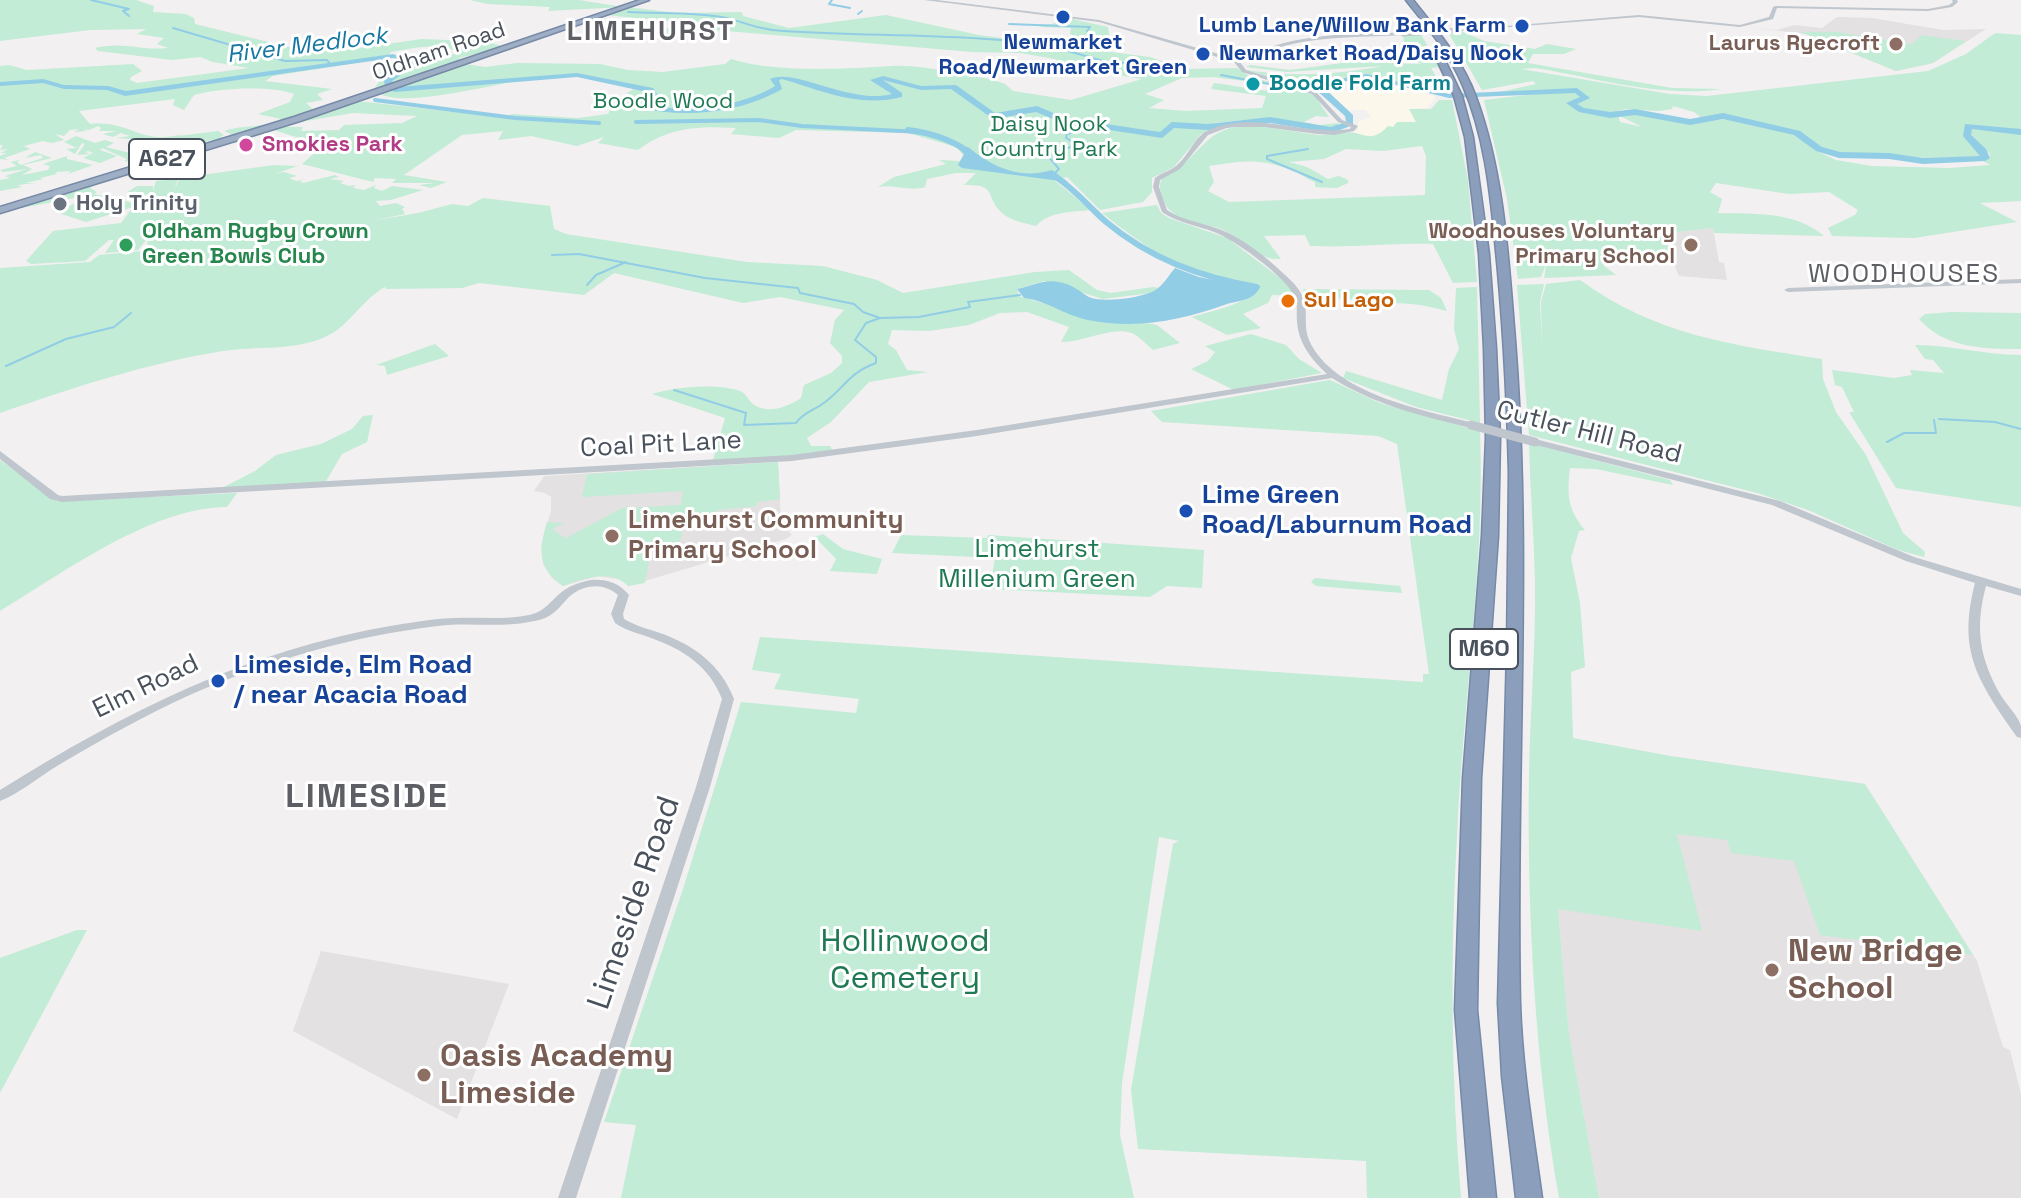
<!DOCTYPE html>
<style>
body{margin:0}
canvas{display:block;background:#f2f0f0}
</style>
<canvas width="2021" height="1198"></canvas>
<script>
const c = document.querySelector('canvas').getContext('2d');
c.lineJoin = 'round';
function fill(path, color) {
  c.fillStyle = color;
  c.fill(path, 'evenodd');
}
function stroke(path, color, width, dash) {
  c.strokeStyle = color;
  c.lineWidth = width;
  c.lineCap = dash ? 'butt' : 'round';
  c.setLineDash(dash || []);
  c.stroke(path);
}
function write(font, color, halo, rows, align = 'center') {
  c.font = font + ' "Space Grotesk",sans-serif';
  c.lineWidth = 6;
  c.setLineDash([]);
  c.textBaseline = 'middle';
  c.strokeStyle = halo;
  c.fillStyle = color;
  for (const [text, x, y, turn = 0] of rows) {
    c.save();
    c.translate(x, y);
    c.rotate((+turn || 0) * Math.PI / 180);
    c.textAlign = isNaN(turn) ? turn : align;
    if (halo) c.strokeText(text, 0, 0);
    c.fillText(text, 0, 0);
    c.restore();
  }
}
fill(new Path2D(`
 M1359 78 1398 83 1436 97 1427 108 1409 109 1416 122 1369 137 1353 132 1358 130V122L1371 117 1366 110H1350L1322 90 1356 91 1360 86Z`), '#fbf8eb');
fill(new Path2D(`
 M1837 17 1872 18 1943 30 1986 29 1933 63 1896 71 1805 34 1747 27 1777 30 1794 25 1822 28Z
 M1713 228 1719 262 1724 263 1727 280 1679 276 1659 230 1678 232Z
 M778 462 781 521 792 535 786 539 628 586 622 580 598 576 563 586 552 578 543 564 541 545 551 511V497L545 493 534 491 544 476Z
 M1549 734 1670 756 1865 784 1977 961 2003 1047 2010 1050 2021 1094V1198H1599L1569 1034 1558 909Z
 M321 951 509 984 457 1119 293 1031Z`), '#e3e1e1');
fill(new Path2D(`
 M0 0H136L154 6 153 12 186 14 194 18 195 24 301 50 338 51 422 39 496 42 493 44 507 47 459 58 463 62 373 91 383 75 404 69 405 64 427 63 459 52C436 42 416 48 391 52L387 58 273 76 265 81 332 89 317 94 323 100 306 103 315 111 237 137 224 131C245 124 261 129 281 119L258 114 290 102 294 94C273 85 216 88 194 95L184 110 173 105 175 99 79 111 90 124C132 120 139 146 182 134L178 136 218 131 224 135 220 137 225 138 208 141 187 151 178 149 175 150 177 152H168L178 154 169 157 158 153 181 145 157 151 146 148 155 143H131L145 140 116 138 130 136 121 133 113 137 103 134 117 131H99L101 128 98 126 89 130 82 129 87 131 74 132 79 129 70 130 64 136 55 134 64 140 52 143 60 145 43 141 24 146 30 149 4 158 9 160 0 159V156L7 153H0L8 149 0 150 3 145H0V66L9 65 27 70 133 64 142 71 131 77 130 80 137 83 249 68 213 62 200 57 172 60 98 51 95 48C125 41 140 51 168 48L157 44 164 38 137 34 146 29 90 30 0 41Z
 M470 0H579L623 7 548 11 550 7 488 4Z
 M628 7 677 13 742 12 743 16 789 28 886 15 979 35 1150 57 1185 69 1237 68 1251 77 1285 86 1212 77 1182 78 1145 94 1164 100 1149 108 1185 111 1262 108 1266 96 1211 89 1214 83C1235 85 1275 96 1293 88L1314 95 1329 117 1316 116 1304 122 1319 125 1338 123 1342 127H1315L1265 118 1213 123 1214 128 1201 134 1174 167 1152 178V192L1143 202 1100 210 1067 177 1054 180 1091 210C1072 212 1050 211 1036 226 1025 223 1010 221 1001 212 984 195 998 184 964 185L976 173H956L927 179 925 187C912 192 893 184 878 187L894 177 946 164 939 160 960 161 964 156 956 147 908 133 796 130 779 138 731 134 736 128C700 126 668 127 638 150L598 143 604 137 577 146 531 136 498 140 503 131 462 135 404 175 447 182 431 188 419 185 435 183H392L396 179 375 178 373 182 302 164 327 142H294L302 139 274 130 235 143 228 142 276 127H303L301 131 339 130 344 125 402 123 417 116 353 113 288 124 358 101 505 118 512 114 578 118 608 114 611 108 626 106 627 93 634 89C606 80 585 73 554 75 519 77 405 111 379 93L465 64 485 67 517 63 600 64 628 70 663 72 725 64 731 59C774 73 846 69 891 66 923 64 959 75 990 79L1005 84 1013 91 1071 100 1142 79 1061 66 1055 59 1020 53 972 52 715 30 695 35 644 34 640 32C660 23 685 34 708 25L605 15Z
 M1072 19 1108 27 1110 40 1126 45 1104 49C1094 42 1081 39 1070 34L1071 28 1039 27Z
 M1461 31 1484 41 1535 49 1547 44 1576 49 1564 54H1533L1528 63 1672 88 1722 89C1660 98 1597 78 1535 68L1521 69 1670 94 1707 96 1928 71 1966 54 1995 33 2021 35V201L1980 203 2017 222 1914 238 1832 236 1828 228 1855 215 1858 210 1829 192 1789 194 1716 183 1710 192 1722 199 1718 213C1754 214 1795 211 1824 236L1714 233 1713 228 1678 232 1660 230 1672 256 1640 252 1634 260 1637 263 1603 265 1616 275 1544 278 1547 262 1541 277 1518 279 1507 199 1484 100 1577 89 1481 96 1536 84 1533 81 1482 90 1448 32ZM1673 106 1694 112 1702 118 1723 116 1785 129 1805 135 1830 153 1907 158 1978 157 1989 152 1990 158 1980 159 1990 165 1950 168 1872 166 1836 160 1813 149 1801 137 1754 123 1726 119 1691 123 1631 113 1620 116 1642 127 1620 122 1617 111C1632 106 1651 114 1672 109Z
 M1801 32H1837L1912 44 1922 35 1942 38 1934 47 1943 38 1966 41 1933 63 1896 71Z
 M1420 33 1440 67 1431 68 1447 95 1368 75 1329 79 1305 88 1246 70C1290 77 1338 75 1382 66L1287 72 1246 67 1250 65 1290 70 1350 62 1422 64 1406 57 1403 35Z
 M1439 100H1452L1468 180 1477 282 1453 283 1433 244C1390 243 1353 248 1310 246L1305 235 1264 236 1281 259C1256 261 1243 238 1221 229 1200 221 1172 224 1163 199 1160 190 1158 185 1163 176 1198 163 1202 128 1244 126 1270 126 1292 132 1318 135 1330 136 1343 131 1355 133 1361 134 1366 137 1373 136 1380 134 1383 131 1388 126L1393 127 1397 122H1416L1409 109H1431ZM1422 146 1426 156 1425 195 1229 202 1208 191 1214 182 1209 166C1245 161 1257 158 1292 170 1300 173 1306 179 1315 182V187L1337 188 1348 183V180L1339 176 1328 179 1307 167 1289 162 1324 159 1346 149 1383 151Z
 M76 136 95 143 105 140 114 143 106 147 134 154 132 156 152 155 145 158H152L143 164 124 161 127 159 102 148 100 150 117 156 100 163 83 158 93 153 88 151 85 152 90 154 77 155 85 144 82 143 75 154 66 149 77 148 64 142Z
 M35 152 52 158 23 165 32 169 22 175 48 170 50 166 43 164 67 156V159L93 165 68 174 71 171 56 172 57 174 40 178 43 179 25 183H36L17 185 22 187 0 191V180L10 178 5 176 27 169 3 172 0 170 17 166 11 162 20 160 17 162 21 165 43 158 41 155 25 158Z
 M274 165 297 166 275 174 284 172 297 176 289 178 296 181 306 179 300 181 303 183 335 175 339 177 329 179 344 181 340 183 349 186 356 185 353 188 364 190 376 185 374 188 382 191 392 186 423 190 391 200 376 201 380 206 396 203 405 207 402 209 405 214 371 221 418 213 452 204 468 206 483 198 550 206 554 229 566 234 747 262 823 266 877 280 903 293 1035 272 1069 270 1097 290 1111 293 1153 287 1159 288 1151 293 1103 299 1044 281 1017 289 1019 296 1025 298 1113 323 1141 322 1157 325 1180 343 1153 350C1147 345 1139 336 1132 333 1110 326 1083 343 1061 342L1069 327 1027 312 1000 313 969 325 929 331 892 330 888 344 896 350 907 370 928 372 869 382 831 422 807 438 811 446H830L833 451 788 457 713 460 725 418 652 394C675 387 716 383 740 391 747 394 748 400 753 404 768 415 787 407 801 398L804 385 831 373 842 363V356L830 343 835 320 844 310 780 297 743 303 614 273 584 295 479 283 462 288 386 289 385 287C361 300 350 326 325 337 294 351 257 346 223 351 147 363 72 388 0 413V268L90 262 99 255 143 251 147 249 148 238 138 250 105 253 114 240H109L85 261 31 264 26 261 53 231 121 223 133 207 86 222 52 211 72 205 80 197 0 212 98 182 90 188 97 192 94 194 143 205 130 199H152L155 195 129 194 138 191 126 193 137 186H153V191L156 181 178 179 174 190 180 178Z
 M1157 205 1161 213 1169 218 1227 238 1292 287 1296 296 1272 295 1268 303 1243 314 1261 328 1227 335 1192 317C1210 311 1255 303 1260 284 1241 282 1222 280 1204 275 1172 266 1128 234 1102 213Z
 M1580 280C1655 335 1732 345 1822 359L1823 379 1836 412 1866 455 1903 533 1925 552 1924 557 1898 550 1808 510 1757 493 1529 435 1517 285 1544 284 1540 302 1542 347 1541 302 1546 284Z
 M1477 287 1480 423 1416 407 1343 378 1346 371 1442 400 1449 369 1459 349 1454 329 1456 288Z
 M1303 289 1429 290 1441 298 1447 311C1426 305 1395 299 1374 307L1361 300 1305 296Z
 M1951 312 2021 313V349C1984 349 1944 348 1919 319L1925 314Z
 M1251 334 1286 345 1299 359 1322 373 1234 390 1191 369 1208 361 1215 352 1205 346Z
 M435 344 449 356 387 375 385 366 376 365Z
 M1915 345C1951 345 1985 355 2021 355V507L1896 488 1849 412H1854L1842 387 1835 385 1832 370 1894 378 1912 375 1910 370 1944 373 1933 360 1925 359Z
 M1330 380 1380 403 1480 431C1485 567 1463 701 1457 836 1450 957 1451 1077 1461 1198H1367L1366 1161 1138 1149 1131 1090 1173 844 1179 841 1159 837 1122 1083 1120 1135 1134 1198H621L636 1125 604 1122 683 889 741 702 856 713 859 699 774 689 781 674 752 670 760 637 1423 682V674H1429L1397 444 1378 436 1162 422 1151 411Z
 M373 415 367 442 342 454 325 483 220 489 255 471 276 455 321 444 352 429 363 416Z
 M1529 443 1670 480 1673 485 1596 469 1570 468C1567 494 1567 509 1585 530L1579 531 1571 558 1580 603 1585 667 1571 672 1573 738 1670 756 1865 784 1973 955 1820 935 1794 861 1731 853 1727 840 1677 834 1702 931 1558 909 1569 1034 1599 1198H1559C1535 1062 1527 914 1529 776 1530 711 1536 647 1535 582 1534 536 1530 490 1529 443Z
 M0 460 57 501 237 493 227 507C152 507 63 573 0 611Z
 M778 462 780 499 757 502 756 506 719 510 683 526 678 549 651 550 645 583 628 586C611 568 583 579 563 586 537 568 539 549 547 522L564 523 552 529 565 538 557 543 622 508 681 505 683 491 582 497 587 474Z
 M823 534 843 549 882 559 877 574 830 571 836 559 815 537Z
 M901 535 987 538 988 535 1204 550 1202 588 1167 586 1150 597 990 589 995 558 892 553Z
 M1315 578 1400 586 1402 593 1316 586 1311 582Z
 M77 930H87L0 1093V958Z`), '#c2ecd6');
fill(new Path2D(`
 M968 147C992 167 1020 180 1052 170L1068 182 962 168 958 165 964 154 959 149Z
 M1175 268 1199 277 1259 289C1252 301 1240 300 1227 304 1182 320 1137 330 1088 320 1064 315 1048 301 1024 298L1017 289C1031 286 1045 279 1059 282 1071 284 1078 290 1087 296 1101 304 1140 298 1154 291 1163 286 1169 275 1175 268Z`), '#92cde6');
stroke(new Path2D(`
 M91 0 129 9 123 11 129 16
 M832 0 829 4 850 8
 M628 12C657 14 704 12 731 19 750 25 764 30 784 31 879 37 974 33 1069 48L1068 51 1103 61 1146 65 1147 70 1160 71
 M858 14 862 11
 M1009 24 1090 27 1087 31 1089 36 1081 47 1070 49
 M173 28 285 61 327 60 330 64
 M1221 75 1285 87
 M1307 87 1317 86
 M1308 149 1267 156V159L1322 182
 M1055 173 1059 169 1048 156 1073 146 1075 143 1066 138 1067 134 1102 125
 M552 255 579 254 705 278 798 288 800 293 854 304 863 312 880 318 919 317 970 307 968 302 1020 295
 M587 285 596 275 626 262
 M6 366 66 339 114 327 131 313
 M674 390 746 413 744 425 796 423C803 413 812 411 821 405 845 389 846 374 876 363V357L855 340 866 323 880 318
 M1939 419 1995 422 2021 429
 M1887 442 1904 433H1936L1934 420`), '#92cde6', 2);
stroke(new Path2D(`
 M375 100 515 118 599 123
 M636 122 759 120 802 126 921 132`), '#92cde6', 4);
stroke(new Path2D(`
 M908 130C933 133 954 140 974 156
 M1054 176C1074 188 1088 206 1105 221 1150 259 1200 277 1257 287`), '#92cde6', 6);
fill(new Path2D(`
 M393 54 414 61 413 67 392 81 397 87 577 73 653 88 659 97 651 105C688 114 742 106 775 86L770 79C794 67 851 105 892 94L870 80 883 76 921 86 956 85 995 113 1037 106 1065 118 1160 132 1172 122 1208 124 1270 117 1331 127 1346 122 1345 116 1314 88V83L1367 74 1449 94 1577 88 1590 98 1577 104 1584 108 1610 112 1635 109 1690 119 1723 113 1800 131 1822 147 1840 152 1889 153 1923 158 1980 156 1963 136 1965 124 2021 129V135L1972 129 1971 135 1986 149 1990 158 1985 161 1923 164 1889 159 1839 158 1816 151 1794 135 1723 119 1690 125 1635 115 1610 118 1579 112 1566 103 1580 97 1575 93 1449 98 1367 78 1321 85 1353 115V125L1332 133 1270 123 1208 130 1174 128 1162 138 1063 123 1036 112 993 119 951 89 921 90 883 80 902 93V97C859 108 823 91 782 79L779 80 782 89C743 112 686 119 642 108V104L651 97 647 92 577 77 395 92 385 87 384 80 406 62 393 58 125 96 107 90 64 89 43 83 0 86V82L43 79 64 85 108 86 126 91Z`), '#92cde6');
const trunk = new Path2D(`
 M640 0H649L300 121 0 213V207L294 117Z`);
const motorway = new Path2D(`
 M1406 0H1413C1437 30 1463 61 1476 97 1503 170 1508 251 1514 327 1533 552 1515 777 1520 1003 1522 1068 1533 1133 1542 1198H1516L1502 1076 1498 1003 1507 650 1509 473C1507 396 1503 318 1495 241 1490 189 1484 134 1463 86 1450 54 1427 27 1406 0Z
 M1439 54 1443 56 1462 96 1473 137 1489 254 1496 348 1500 438 1498 536 1481 778 1477 1010 1496 1198H1470L1455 1010 1463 778 1482 536 1486 438 1484 348 1479 254 1465 137 1454 96 1435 56Z`);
stroke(trunk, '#7689a7', 3);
stroke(motorway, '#7689a7', 3);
fill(new Path2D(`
 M924 0H937L1099 20 1236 59C1254 58 1267 47 1284 43 1319 34 1369 32 1405 33L1403 35C1365 37 1325 36 1288 45 1270 49 1258 60 1240 62L1246 70 1316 92 1342 120 1358 126 1354 131 1334 135 1317 134 1264 127H1229L1208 135 1180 169 1160 180 1159 187 1167 210C1183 221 1201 222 1219 229 1243 238 1266 257 1284 274 1293 282 1303 292 1305 304 1307 316 1304 328 1309 340 1333 394 1423 410 1474 423V427L1471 428C1422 416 1375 405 1332 378L977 436 792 461 62 502 50 499 0 459V451L58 495 62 496 792 455 977 430 1327 374C1312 360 1298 343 1297 321 1296 310 1299 301 1292 292 1280 273 1235 240 1214 232 1196 225 1178 223 1162 212L1153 187 1155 178C1161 173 1170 171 1176 166 1189 156 1194 136 1209 130 1254 110 1303 136 1350 129L1351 127 1338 122 1312 94 1242 72 1234 62 1099 22Z
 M1952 0H1957L1958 2 1952 7 1928 11 1777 8 1773 19 1740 27 1639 17 1459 31 1457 30 1639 15 1740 25 1769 17 1773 7 1775 6 1928 9 1949 5 1953 2Z
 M2021 279V283L1788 292 1784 290 1788 288Z
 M1535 439 1780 501 1914 557 2021 589V596L1986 586C1975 627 1979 657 2000 694 2005 703 2019 717 2021 726 2021 730 2021 734 2021 738L2017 737C1978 681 1957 652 1975 583L1906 561 1772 505 1532 444V440Z
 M591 580C607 579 619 583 629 595L623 614 624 619C636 626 648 629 660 633 694 645 721 665 734 699L710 787 576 1198H558L696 787 722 699C710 667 683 649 651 638 639 633 626 631 615 623L611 614 618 595C604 582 583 584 569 597 563 603 558 610 552 614 545 619 537 621 529 622 499 628 468 622 438 626 353 636 270 660 192 694 145 715 101 740 57 766 39 777 20 793 0 801V790C127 711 247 650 396 625 416 622 436 618 456 618 481 617 505 620 529 615 545 612 551 600 563 591 571 585 581 582 591 580Z`), '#bfc6ce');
fill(trunk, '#9eaec4');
fill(motorway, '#8b9ebb');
stroke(new Path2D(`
 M1403 34 1459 30`), '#bfc6ce', 5);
stroke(new Path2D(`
 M1471 425 1535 442`), '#bfc6ce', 9);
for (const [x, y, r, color] of [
 [1063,17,8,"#1a4fb4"],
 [1522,26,8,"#1a4fb4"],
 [1896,44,8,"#8d6e63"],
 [1203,54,8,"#1a4fb4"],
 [1253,84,8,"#0f9aa8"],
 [246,145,8,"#d1479c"],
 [60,204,8,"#6b7280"],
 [126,245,8,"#2e9e5b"],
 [1691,245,8,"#8d6e63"],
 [1288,301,8,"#e8710a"],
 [1186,511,8,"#1a4fb4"],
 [612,536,8,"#8d6e63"],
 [218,681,8,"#1a4fb4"],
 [1772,970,8,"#8d6e63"],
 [424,1075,8,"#8d6e63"]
]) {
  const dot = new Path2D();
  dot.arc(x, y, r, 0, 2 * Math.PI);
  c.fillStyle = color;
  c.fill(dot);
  stroke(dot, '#fff', 3);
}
write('bold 22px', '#164399', '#fff', [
 ["Lumb Lane/Willow Bank Farm",1506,26],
 ["Newmarket",1063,43,"center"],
 ["Road/Newmarket Green",1063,68,"center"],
 ["Newmarket Road/Daisy Nook",1219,54,"left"]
], 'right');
write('bold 22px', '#785e54', '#fff', [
 ["Laurus Ryecroft",1880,44],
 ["Woodhouses Voluntary",1675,232],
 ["Primary School",1675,257]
], 'right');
write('22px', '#49515c', '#fff', [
 ["Oldham Road",439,52,-19]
]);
write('bold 22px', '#0d838f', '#fff', [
 ["Boodle Fold Farm",1269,84]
], 'left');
write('22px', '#1e7953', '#fff', [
 ["Boodle Wood",663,102],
 ["Daisy Nook",1049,125],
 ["Country Park",1049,150]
]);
write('bold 22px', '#b23c85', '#fff', [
 ["Smokies Park",262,145]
], 'left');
write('bold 22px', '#5b616d', '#fff', [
 ["Holy Trinity",76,204]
], 'left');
write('bold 22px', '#27864d', '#fff', [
 ["Oldham Rugby Crown",142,232],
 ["Green Bowls Club",142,257]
], 'left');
write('bold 22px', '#c56008', '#fff', [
 ["Sul Lago",1304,301]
], 'left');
write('italic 24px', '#1678a2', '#fff', [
 ["River Medlock",307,46,-7]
]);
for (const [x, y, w] of [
 [167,159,76],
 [1484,649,68]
]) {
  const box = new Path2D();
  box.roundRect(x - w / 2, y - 20, w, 40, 6);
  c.fillStyle = '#fff';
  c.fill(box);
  stroke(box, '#49515c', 2);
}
write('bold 24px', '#49515c', null, [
 ["A627",167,159],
 ["M60",1484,649]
]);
c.letterSpacing = '2px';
write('26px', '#5d5f64', '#fff', [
 ["WOODHOUSES",1904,275]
]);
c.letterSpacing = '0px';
write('26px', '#49515c', '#fff', [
 ["Cutler Hill Road",1589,433,14],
 ["Coal Pit Lane",661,445,-3],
 ["Elm Road",146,687,-26]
]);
write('bold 26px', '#164399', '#fff', [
 ["Lime Green",1202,496],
 ["Road/Laburnum Road",1202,526],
 ["Limeside, Elm Road",234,666],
 ["/ near Acacia Road",234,696]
], 'left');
write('bold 26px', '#785e54', '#fff', [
 ["Limehurst Community",628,521],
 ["Primary School",628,551]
], 'left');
write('26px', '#1e7953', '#fff', [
 ["Limehurst",1037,550],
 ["Millenium Green",1037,580]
]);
c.letterSpacing = '2px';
write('bold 28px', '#5d5f64', '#fff', [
 ["LIMEHURST",651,32]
]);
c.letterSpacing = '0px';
write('32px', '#49515c', '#fff', [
 ["Limeside Road",635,903,-71]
]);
write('32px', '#1e7953', '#fff', [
 ["Hollinwood",905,942],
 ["Cemetery",905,979]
]);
write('bold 32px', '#785e54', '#fff', [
 ["New Bridge",1788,952],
 ["School",1788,989],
 ["Oasis Academy",440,1057],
 ["Limeside",440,1094]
], 'left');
c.letterSpacing = '2px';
write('bold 34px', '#5d5f64', '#fff', [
 ["LIMESIDE",367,798]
]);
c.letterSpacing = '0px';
</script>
